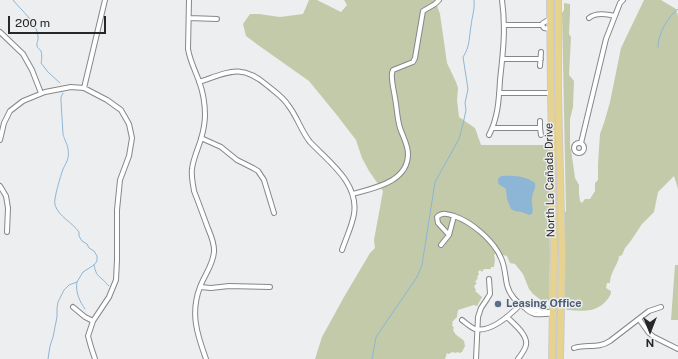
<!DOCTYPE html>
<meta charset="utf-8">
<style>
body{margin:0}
#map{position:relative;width:678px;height:359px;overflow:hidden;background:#edeef0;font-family:"Public Sans",sans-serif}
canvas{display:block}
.north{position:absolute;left:630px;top:311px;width:40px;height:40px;-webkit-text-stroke:3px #edeef0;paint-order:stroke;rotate:180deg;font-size:11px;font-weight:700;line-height:16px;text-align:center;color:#272728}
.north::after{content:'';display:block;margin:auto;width:14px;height:18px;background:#272728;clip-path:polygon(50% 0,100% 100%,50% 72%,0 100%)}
.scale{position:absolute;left:8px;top:16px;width:98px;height:18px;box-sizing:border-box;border:2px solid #272728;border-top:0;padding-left:5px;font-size:12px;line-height:14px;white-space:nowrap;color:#272728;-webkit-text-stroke:3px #edeef0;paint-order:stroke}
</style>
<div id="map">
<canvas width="678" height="359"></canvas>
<div class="north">N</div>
<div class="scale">200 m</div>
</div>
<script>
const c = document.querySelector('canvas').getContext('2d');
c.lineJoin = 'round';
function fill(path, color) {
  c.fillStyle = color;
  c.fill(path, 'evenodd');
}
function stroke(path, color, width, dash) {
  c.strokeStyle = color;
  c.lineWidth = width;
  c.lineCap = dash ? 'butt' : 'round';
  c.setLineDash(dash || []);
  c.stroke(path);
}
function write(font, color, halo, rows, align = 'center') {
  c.font = font + ' "Public Sans",sans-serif';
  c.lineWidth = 3;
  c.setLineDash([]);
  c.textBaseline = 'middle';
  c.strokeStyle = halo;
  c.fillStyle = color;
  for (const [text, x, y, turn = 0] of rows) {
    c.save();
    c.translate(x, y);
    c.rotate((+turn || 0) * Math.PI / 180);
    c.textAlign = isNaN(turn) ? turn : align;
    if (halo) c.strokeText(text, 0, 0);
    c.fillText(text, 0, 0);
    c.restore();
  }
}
fill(new Path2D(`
 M309 0H317L341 12 347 5 344 0H435L440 14 447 63 456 82 458 88 457 100 459 117 475 128 481 145H548L550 256 549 301 541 300 533 294 529 289 523 274 515 264 510 263 507 256 496 253 494 255 495 259 494 267H491V269H484L482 272 480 270 478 272 479 274 477 277 478 278 475 282 477 283 474 286 476 290 475 291 482 297 477 306 474 305 458 310 457 317 452 322 453 323 452 325 454 328 453 329C454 335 460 337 464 341L465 346 462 352 460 353 457 352 456 353 452 352 449 354 447 353 445 359H315L322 337 344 297 370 253 375 248 374 240 383 191 369 171 362 158 356 140 336 114 309 81 258 45 246 36 243 24 250 14H259L280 17 303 14Z
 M644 0H661L676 9 678 16V189L674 176 658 192 654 212 642 224 630 242 625 248 622 255 618 257 619 258C616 267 610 274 610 283H607L606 288 611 291C611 295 609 297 607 300 596 313 583 311 567 310L564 307V213L566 211 562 13 564 10V3L570 4V13L569 34 571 37 569 75 574 81 573 107 570 119V149H571L575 178 579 185V194L580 201 582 203 585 199H590L595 191V183L598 180V164L600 134 604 123 610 102 621 48Z
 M675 265H678V320H671Z`), '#c2caaa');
fill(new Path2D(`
 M501 176C512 175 526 176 535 183 536 189 533 191 532 197 531 203 534 209 532 214L529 215 522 212 515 211 511 209 507 199 506 189C502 185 497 186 498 179Z`), '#8db5d6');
stroke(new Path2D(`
 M13 0C21 10 37 23 38 36 39 40 36 43 37 46 37 48 40 49 41 51 42 54 42 60 41 63L48 72 60 83
 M658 47C657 35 669 15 678 9
 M94 265C96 273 96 274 102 279 105 281 106 284 109 286
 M77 282C75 292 80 302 85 309
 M48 359 50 346 53 337 57 317V308L58 302 64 290 69 285 77 282 83 272 94 265 97 261V256L94 251 89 248 87 244 82 241 79 236V232C72 222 59 217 55 205 53 200 61 175 63 169 65 165 67 162 68 158 69 152 68 146 65 140 64 137 64 138 63 134 62 123 62 112 61 101V97L63 93
 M372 359 376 337 417 277 422 265 435 182 459 139 463 124 466 110 465 103 468 89 463 57C470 47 469 37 471 26 472 16 475 10 474 0`), '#8db5d6', 1);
const minor = new Path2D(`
 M189 0 188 49C190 61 195 70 199 81 203 92 205 104 205 115 205 123 203 132 201 139 198 149 193 159 192 169 191 176 193 184 194 191 198 201 202 212 206 223 209 232 215 242 214 252 213 265 204 276 200 287 190 313 197 334 206 359
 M189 18 217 19
 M589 18C596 12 607 14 615 16
 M550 19 543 23 542 25 544 28 550 29
 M505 25H542
 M0 32 23 54 32 70 41 93
 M503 59H541
 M540 66 541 52
 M199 82C229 72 241 63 268 86 275 92 283 97 288 105 297 116 301 131 310 142 329 162 359 183 354 214 352 226 346 238 342 250
 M84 88 105 0
 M499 93H551
 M540 121V128
 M493 128H540L541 135
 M489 135C498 118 499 99 500 80 503 53 506 28 502 0
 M201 138 221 147 237 160 253 168 258 171 264 180 274 213
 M0 140 4 123 10 111 23 101 45 92 71 87 84 88 107 100 121 110 129 124 132 138 129 156 120 180 117 210V260L116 280 109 297 93 321 88 336 91 347 95 359
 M574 148a5 5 0 1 1 10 0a5 5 0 1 1-10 0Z
 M581 143 606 39 620 3 623 0
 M0 186 6 196 8 208 7 232
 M353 194C374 188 408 182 408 154 408 145 403 137 400 128 397 118 397 108 395 98 394 90 391 81 392 73L393 70 413 62 415 58 423 11 435 4 439 0
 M449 235 438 223 437 217C442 212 448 214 454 216 472 222 494 241 501 258 505 266 505 276 507 285 510 296 516 301 525 308 528 311 531 313 535 314 541 315 548 314 554 313L525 308
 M441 245 449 235 454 216
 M200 287 211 288 229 286 270 287
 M73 307 85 317 93 321
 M507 317C514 324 528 335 526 345 525 350 521 355 518 359
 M639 319 649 333 654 337 678 349
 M462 320C466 323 470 327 475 329 490 333 510 315 520 305
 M574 348C587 344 598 349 610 341L649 311 661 307
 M476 359 478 317 481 308 487 299 490 294 489 279`);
const primary = new Path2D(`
 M550 0 551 93 554 246 552 359
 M558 0V92L562 256 560 359`);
stroke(minor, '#868789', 6);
stroke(primary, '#cbcbcb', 8);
stroke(minor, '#fff', 4);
stroke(primary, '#e7d38e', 6);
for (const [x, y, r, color] of [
 [498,304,4,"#5c6f8a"]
]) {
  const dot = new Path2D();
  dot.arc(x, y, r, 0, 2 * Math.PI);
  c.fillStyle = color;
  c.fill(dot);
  stroke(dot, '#edeef0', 1.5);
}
write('11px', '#272728', '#edeef0', [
 ["North La Cañada Drive",550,180,-91]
]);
write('bold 11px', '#4e5e75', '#edeef0', [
 ["Leasing Office",506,304]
], 'left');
</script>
